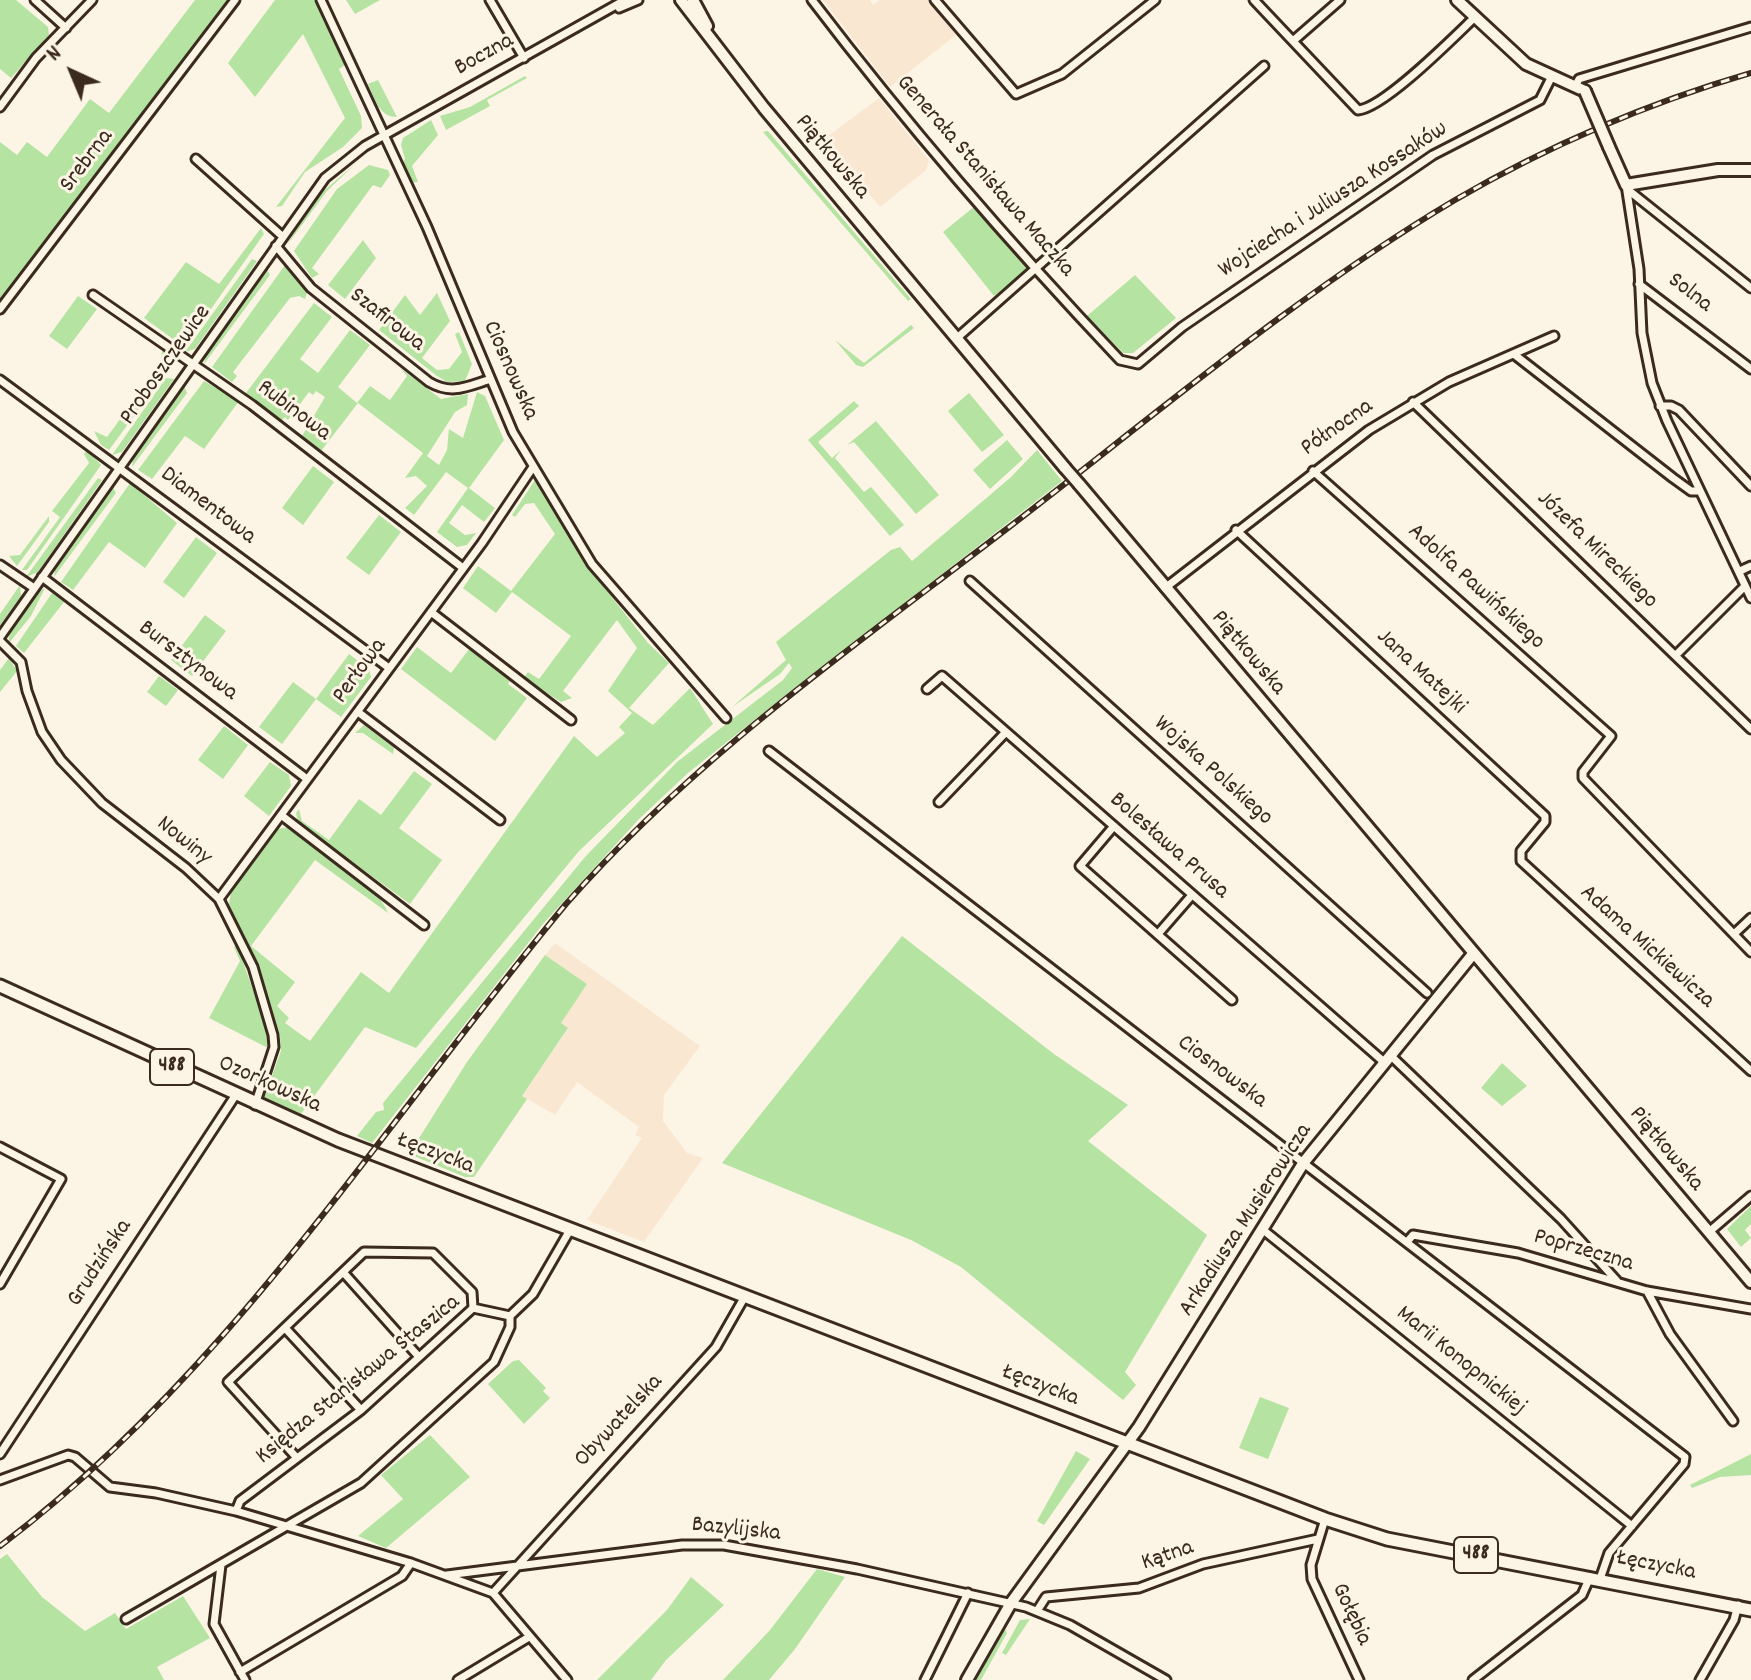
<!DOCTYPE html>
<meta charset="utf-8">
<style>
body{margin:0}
#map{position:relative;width:1751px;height:1680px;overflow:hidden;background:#fcf5e5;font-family:Dekko,sans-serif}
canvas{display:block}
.north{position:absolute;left:32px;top:32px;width:80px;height:80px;-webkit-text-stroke:6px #fcf5e5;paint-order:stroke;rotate:316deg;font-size:22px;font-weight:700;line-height:32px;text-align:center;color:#3b2a1e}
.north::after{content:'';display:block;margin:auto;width:28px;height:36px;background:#3b2a1e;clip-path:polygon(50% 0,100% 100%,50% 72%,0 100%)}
</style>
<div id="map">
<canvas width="1751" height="1680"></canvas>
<div class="north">N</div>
</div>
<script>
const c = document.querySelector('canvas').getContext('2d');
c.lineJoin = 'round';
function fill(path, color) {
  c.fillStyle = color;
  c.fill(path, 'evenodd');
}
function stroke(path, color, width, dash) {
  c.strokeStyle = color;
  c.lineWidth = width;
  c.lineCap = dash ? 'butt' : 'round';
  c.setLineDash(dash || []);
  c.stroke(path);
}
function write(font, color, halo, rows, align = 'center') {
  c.font = font + ' Dekko,sans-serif';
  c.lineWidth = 6;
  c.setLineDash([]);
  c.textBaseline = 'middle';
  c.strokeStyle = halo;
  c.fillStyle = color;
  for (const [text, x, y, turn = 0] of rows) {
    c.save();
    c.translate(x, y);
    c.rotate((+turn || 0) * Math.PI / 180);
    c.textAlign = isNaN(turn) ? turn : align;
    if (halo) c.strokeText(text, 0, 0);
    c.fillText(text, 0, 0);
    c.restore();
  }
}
fill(new Path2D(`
 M823 0H870L873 5 880 0H927L956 35 890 87Z
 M879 98 929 160 926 170 880 207 824 139Z
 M555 943 700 1046 664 1095 663 1121 687 1153 703 1158 644 1242 587 1220 642 1138 635 1135 639 1127 577 1082 555 1115 522 1096 568 1029 560 1023 587 984 545 955Z`), '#fae7d2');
fill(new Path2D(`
 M0 0H16L48 27 49 35 11 78 0 69Z
 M195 0H230L0 302V142L17 155 27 142 47 157 90 99 109 113Z
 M275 0H317L345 65 339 69 361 116 362 128 343 147 305 172 282 206 276 207 345 118 303 34 255 97 228 63Z
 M346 0H380L355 14Z
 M525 76 527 78 487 100 490 106 446 130 440 116 470 107Z
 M378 80 397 117C379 117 375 99 368 84Z
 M431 120 438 135 412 166 418 182 410 183 402 165 405 159 401 145 403 138Z
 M768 131 911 299 908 301 763 132Z
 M355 164 327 191 287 245 313 200Z
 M369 165 388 170 390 175 381 188 373 185 312 268 319 274 312 278 294 251 337 189Z
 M975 206 1026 265 1027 270 994 296 943 232Z
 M261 228 264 234 184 347 144 318 186 262 219 284Z
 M363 240 376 258 345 299 328 285Z
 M252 259 257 261 195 349 185 352Z
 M285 265 307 292 305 299 299 296 290 298 233 372 237 376 232 382 212 367Z
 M267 269 270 275 204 364 206 355Z
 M1135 275 1176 318 1133 353H1123L1087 316Z
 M437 293 450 321 422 358 437 370 449 369 462 352 455 334 459 332 472 364 465 381 447 382 437 376 379 330 405 295 420 315Z
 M78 296 97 309 67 349 49 336Z
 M314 303 332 317 300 359 318 373 350 330 370 345 338 387 357 403 370 386 390 400 407 376 400 368 441 399 468 394 467 405 455 412 427 456 439 465 447 450 449 429 463 438 477 392 485 396 504 440 469 488 495 508 484 522 462 505 449 523 465 535 476 533 467 545 457 547 437 532 468 488 446 472 414 515 405 508 427 486 416 476 405 478 423 453 358 403 321 451 302 436 325 397 316 391 313 395 309 392 288 420 285 417 281 421 246 393Z
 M911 325 914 328 863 367 856 365 835 340 864 363Z
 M162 350 168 352 173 363 109 450 101 445 94 431 107 437 161 363Z
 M166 378 174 379 122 452 112 455Z
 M204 381 239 401 204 449 185 436 152 479 138 470Z
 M184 386 187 393 132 467 133 458Z
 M969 393 1004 435 982 452 948 411Z
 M854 401 859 406 818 442 832 458 841 450 835 458 864 492 871 487 904 525 890 536 808 440Z
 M876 421 939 495 916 514 854 442 847 445Z
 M1007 440 1023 459 990 489 973 470Z
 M87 450 101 465 27 570H22L60 517 52 511 89 463 84 454Z
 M1037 450 1062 481 801 683 688 773 639 819 543 924 372 1143 357 1136 376 1112 384 1110 383 1103 585 857 677 762 783 680 792 668 789 663 780 674 732 707 786 660 776 642 891 550 900 547 912 561 1010 478Z
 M313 466 334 482 303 525 282 508Z
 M98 478 102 480 38 572 26 577Z
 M535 480 588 567 648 643 669 663 629 708 653 725 690 688 713 724 579 851 416 1048 365 1027 301 1114 264 1098 281 1051 280 1036 257 964 229 904 231 892 278 829 289 827C318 848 375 880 388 913L315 860 251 946 295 982 277 1006 289 1018 285 1023 310 1041 361 972 389 993 574 736 597 757 625 733 619 727 632 713 608 691 637 648 617 620 563 691 572 698 561 702 524 678 528 672 539 679 571 636 512 592 496 613 463 588 478 566 511 591 555 534 534 503 525 504 515 517 512 515Z
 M130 483 177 523 145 568 109 542 73 590 61 582Z
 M113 487 116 493 54 577 55 569Z
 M379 515 401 532 369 575 346 558Z
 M49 516V522L17 566 9 556 20 555Z
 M196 537 217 553 184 598 163 582Z
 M20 585 21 596 0 625V614Z
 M45 588 31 616 9 643C6 628 32 595 45 588Z
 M52 593 64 602 24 653 16 646Z
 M205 615 226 631 192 676 171 660Z
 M417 647 451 673 470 648 511 679 508 684 527 698 495 741 401 669Z
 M349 654 369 669 371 677 341 717 316 699 282 744 259 727 293 682 316 699Z
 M9 658 17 671 0 692V670Z
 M159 676 178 690 166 706 147 692Z
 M364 725 394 748 393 754 363 733H355Z
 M224 726 248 745 223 779 198 760Z
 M270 762 289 775 291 786 269 816 244 796Z
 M414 771 432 784 399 828 442 860 410 904 298 822 296 813 299 809 302 821 329 840 359 799 381 815Z
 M902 936 1054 1054 1128 1105 1088 1141 1207 1235 1125 1372 1136 1385 1123 1400 961 1267 911 1240 722 1163Z
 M237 945 269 1035 268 1048 209 1018 240 961 234 947Z
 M545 955 587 984 561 1023 568 1028 522 1096 527 1099 474 1177H465L409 1154 467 1062Z
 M1502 1063 1527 1086 1502 1106 1481 1088Z
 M1751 1206V1224L1745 1230 1751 1238 1741 1247 1727 1229Z
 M519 1360 546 1388 543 1391 550 1398 524 1424 488 1384 513 1361Z
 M1260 1397 1289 1408 1268 1459 1239 1448Z
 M430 1435 470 1477 386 1548 358 1536 403 1499 381 1475Z
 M1076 1451 1090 1459 1044 1525 1037 1521Z
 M1751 1454V1475L1720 1477 1692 1488 1690 1485Z
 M7 1554 42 1597 85 1631 115 1613 126 1629 183 1596 210 1638 157 1667 164 1680H0V1559Z
 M817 1569 845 1577 795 1649 769 1680H723L770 1630Z
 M691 1577 724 1605 666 1660 651 1680H597L667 1610Z
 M1030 1619 1006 1655 1002 1653 1020 1620Z
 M1005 1629 1007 1633 981 1680H976Z`), '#b5e3a2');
const street = new Path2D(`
 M35 0 66 28
 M321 0 427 227 513 432 592 564 726 718
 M490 0 524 58
 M812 0C908 126 1011 245 1120 360L1138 364 1182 327 1433 155 1540 100 1551 78
 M935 0 1016 94 1062 74 1155 0
 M1254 0 1358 110C1384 108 1453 38 1474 18
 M619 8 638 0
 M1293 41 1340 0
 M1576 85 1579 79 1751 27
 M0 107 36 58 92 0
 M196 159 282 236
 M1626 185 1639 269 1642 333 1652 383 1667 421 1751 598
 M1627 189 1751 288
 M276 246 311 288 429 382C451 395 466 387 488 380
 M1639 284 1751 369
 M93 295 252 405 463 568
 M0 309 235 0
 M957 338 1264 66
 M1515 355 1673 478 1691 491H1699
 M0 380 389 668
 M1413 402 1751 729
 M1660 406H1671L1679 410 1751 486
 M1313 471 1611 736 1583 772V778L1751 952
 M1236 530 1545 816V822L1521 851V861L1751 1071
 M0 565 34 588
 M1740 571 1751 566
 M42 577 307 779
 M970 581 1427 993
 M1165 588 1369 430 1449 382 1554 336
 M431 612 571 720
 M0 637 325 178 365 146 625 0
 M0 641 21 662 27 691 42 732 61 760 102 803 186 868 219 899 253 967 273 1035 274 1047 255 1105
 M1676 655 1745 586
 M927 689 942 676 1384 1062
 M358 712 500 820
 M769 751 1685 1457 1684 1464 1609 1553 1600 1579
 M939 802 1006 732
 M281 815 424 925
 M1114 826 1080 866 1232 1000
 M219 899 482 543 533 467
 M1158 934 1192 895
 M1734 934 1751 918
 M1390 1055 1561 1219 1617 1281
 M0 1147 61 1179 0 1284
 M1262 1229 1632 1526
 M1709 1232 1751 1196
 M1407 1242 1413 1235 1518 1253 1647 1291 1751 1309
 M343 1272 419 1357
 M1647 1291 1670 1334 1733 1421
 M285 1328 361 1410
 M0 1454 235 1096
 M297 1458 228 1382 364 1252 433 1253 472 1292 473 1308
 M0 1480 68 1455 75 1457 110 1487 156 1493 236 1511 411 1563 493 1593 567 1680
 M236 1511 240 1501 361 1410 473 1308 510 1316 533 1294 570 1230
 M1325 1519 1311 1565 1312 1579 1359 1680
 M221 1565 214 1624 245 1680
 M447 1575 682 1545H724L857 1569 1026 1607 1070 1625 1166 1680
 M493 1593 716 1347 744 1298
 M1037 1611 1046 1597 1139 1588 1203 1564 1318 1539
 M126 1619 361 1483 494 1362 510 1327V1316
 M240 1672 402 1576 411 1563
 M458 1680 529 1637
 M925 1680 968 1593
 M1473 1680 1582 1595 1590 1577
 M1700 1680 1734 1620 1738 1605`);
const secondary = new Path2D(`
 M681 0 764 108 1065 468
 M693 0 707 26
 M1457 0 1526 64 1585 91
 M1609 147 1626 185 1718 170H1751
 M1079 484 1751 1282
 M967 1680 1011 1603 1139 1427 1304 1162 1473 954`);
const primary = new Path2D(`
 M0 986 338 1140 1325 1519 1387 1539 1751 1610`);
stroke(street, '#3b2a1e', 13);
stroke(secondary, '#3b2a1e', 16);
stroke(primary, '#3b2a1e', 17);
stroke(street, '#fcf5e5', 7);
stroke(secondary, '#fcf5e5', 10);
stroke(primary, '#fcf5e5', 11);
const rail = new Path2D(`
 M0 1546C230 1373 384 1123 566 904 692 760 849 650 1000 534 1148 421 1295 295 1455 200 1548 146 1648 103 1751 73`);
stroke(rail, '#3b2a1e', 6);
stroke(rail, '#fcf5e5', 3, [9]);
const secondaryBridge = new Path2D(`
 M1585 91 1609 147
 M1065 468 1079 484`);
stroke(secondaryBridge, '#3b2a1e', 16, []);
stroke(secondaryBridge, '#fcf5e5', 10);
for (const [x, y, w] of [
 [172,1067,44],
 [1476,1555,44]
]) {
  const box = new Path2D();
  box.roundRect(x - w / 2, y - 18, w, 36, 6);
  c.fillStyle = '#fcf5e5';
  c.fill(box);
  stroke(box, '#3b2a1e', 2);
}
write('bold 22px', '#3b2a1e', null, [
 ["488",172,1067],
 ["488",1476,1555]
]);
write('24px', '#3b2a1e', '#fcf5e5', [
 ["Boczna",485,56,-29],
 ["Piątkowska",831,158,50],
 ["Srebrna",88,162,-53],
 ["Generała Stanisława Maczka",984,177,49],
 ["Wojciecha i Juliusza Kossaków",1334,201,-33],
 ["Solna",1689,294,38],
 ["Szafirowa",386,321,38],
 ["Proboszczewice",167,366,-55],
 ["Ciosnowska",509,371,66],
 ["Rubinowa",293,412,37],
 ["Północna",1338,429,-35],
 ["Diamentowa",207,507,37],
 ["Józefa Mireckiego",1596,551,44],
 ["Adolfa Pawińskiego",1475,588,42],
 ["Piątkowska",1247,654,50],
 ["Bursztynowa",187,662,37],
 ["Perłowa",361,672,-54],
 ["Jana Matejki",1420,673,43],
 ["Wojska Polskiego",1212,772,42],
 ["Nowiny",183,842,39],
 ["Bolesława Prusa",1168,847,41],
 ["Adama Mickiewicza",1646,948,42],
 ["Ciosnowska",1221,1073,37],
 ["Ozorkowska",269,1086,24],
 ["Piątkowska",1665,1150,50],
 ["Łęczycka",435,1155,21],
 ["Arkadiusza Musierowicza",1247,1221,-57],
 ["Poprzeczna",1583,1252,16],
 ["Grudzińska",101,1264,-57],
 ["Marii Konopnickiej",1460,1362,39],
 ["Księdza Stanisława Staszica",359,1381,-39],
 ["Łęczycka",1040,1387,21],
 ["Obywatelska",620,1422,-47],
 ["Bazylijska",736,1531,6],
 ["Kątna",1168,1557,-19],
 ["Łęczycka",1656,1567,11],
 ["Gołębia",1350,1615,65]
]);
</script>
